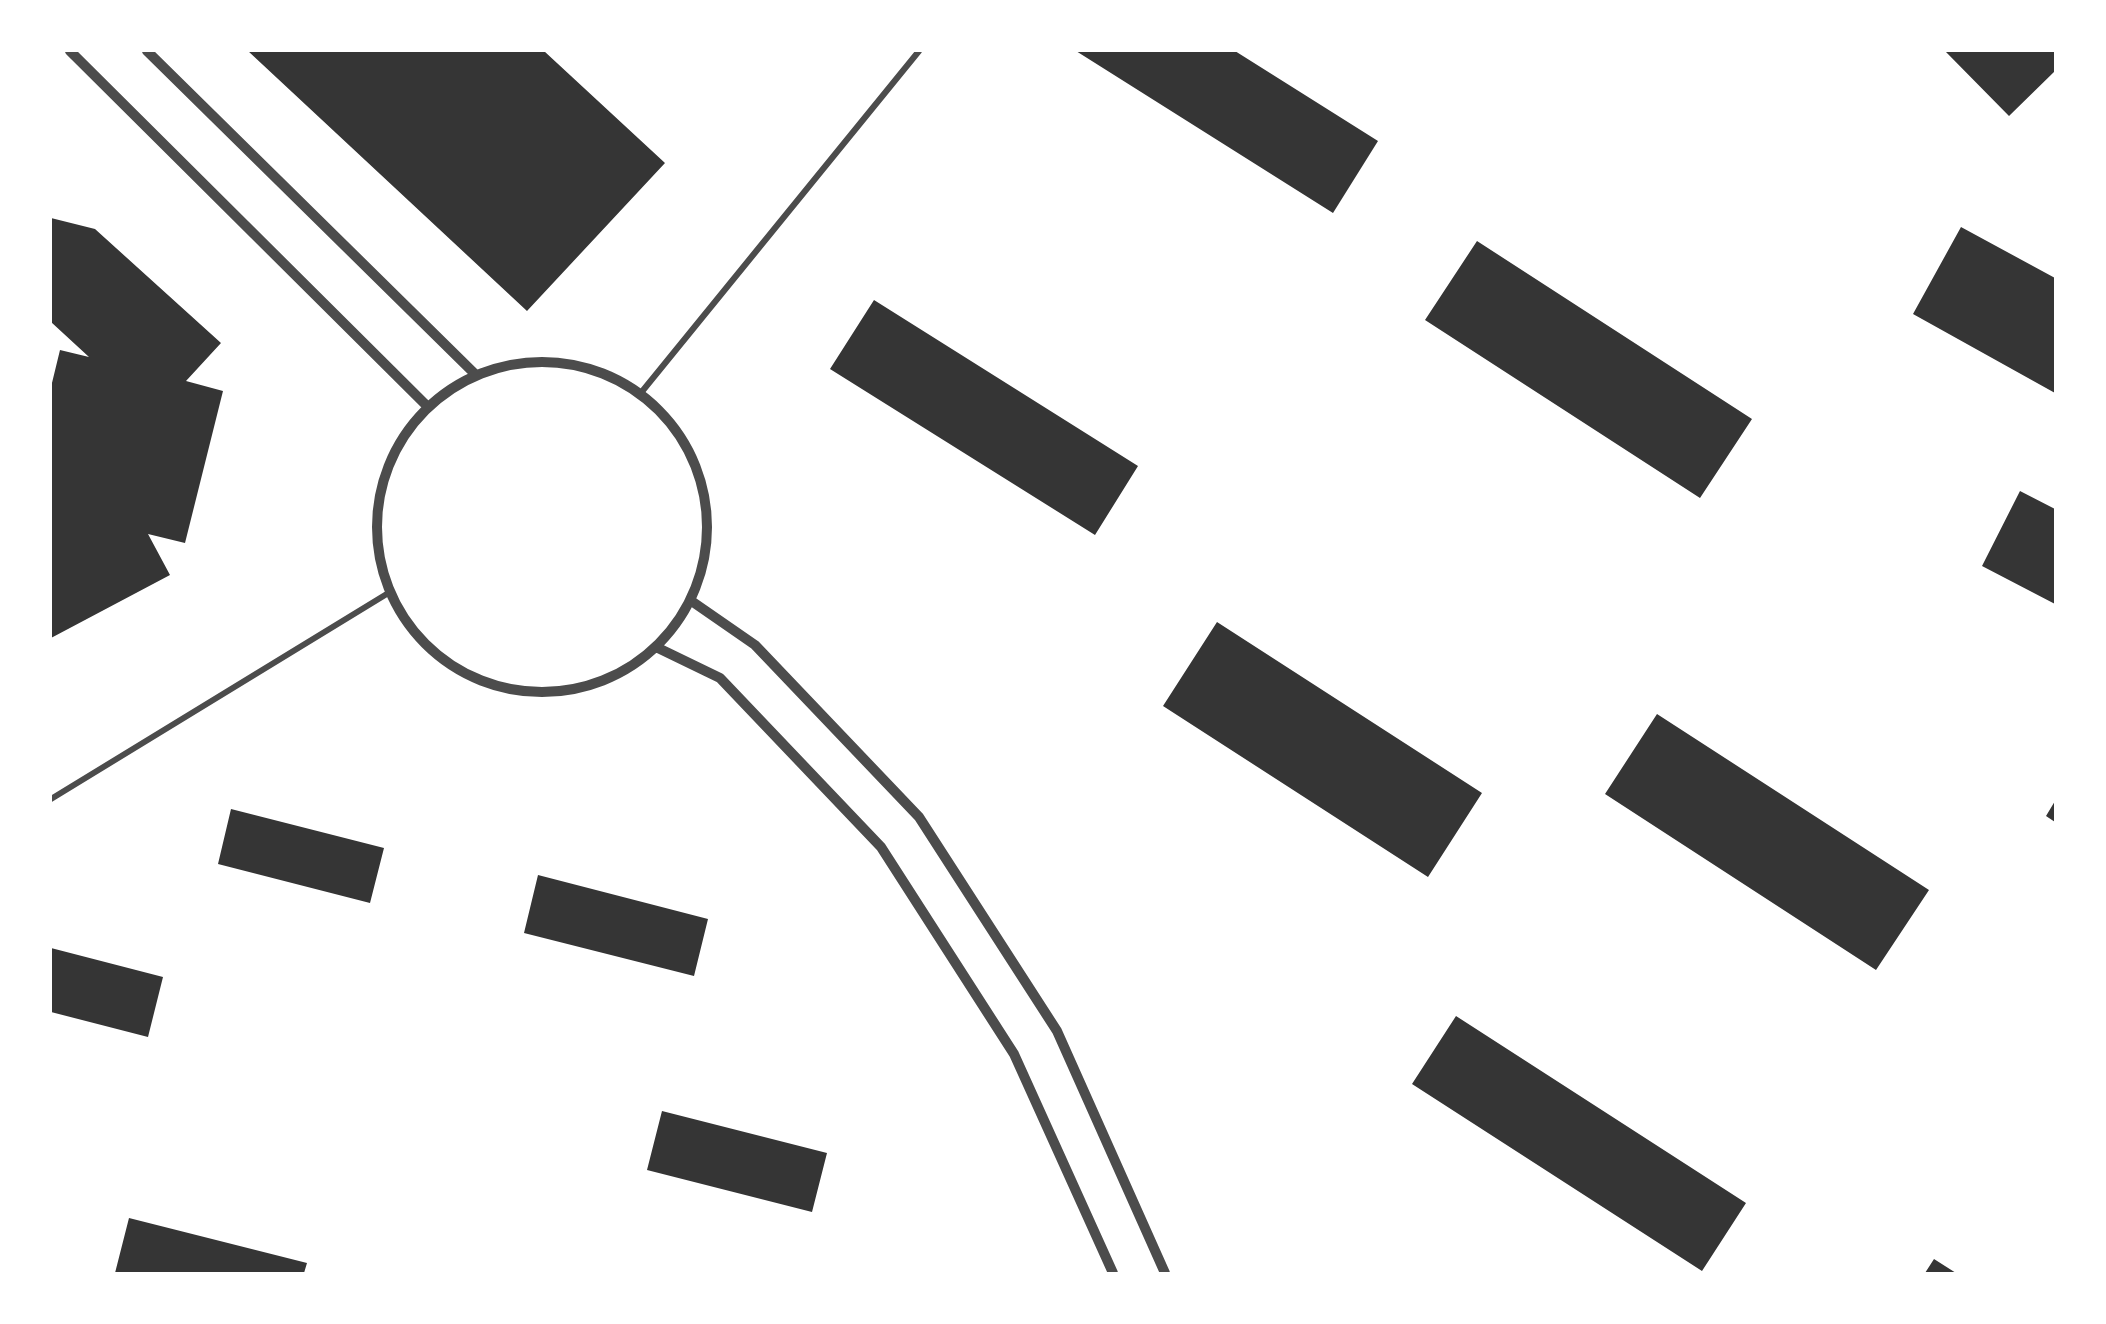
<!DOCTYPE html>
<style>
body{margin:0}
#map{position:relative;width:2106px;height:1324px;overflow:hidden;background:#fff;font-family:"Asap Condensed",sans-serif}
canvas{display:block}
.frame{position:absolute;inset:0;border:52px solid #fff;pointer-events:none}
</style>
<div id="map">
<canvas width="2106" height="1324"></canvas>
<div class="frame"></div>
</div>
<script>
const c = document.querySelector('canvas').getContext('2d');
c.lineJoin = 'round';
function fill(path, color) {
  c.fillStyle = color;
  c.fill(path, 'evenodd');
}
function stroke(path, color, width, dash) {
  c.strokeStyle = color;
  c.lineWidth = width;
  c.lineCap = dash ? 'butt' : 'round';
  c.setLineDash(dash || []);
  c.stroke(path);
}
fill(new Path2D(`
 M248 51H544L665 163 527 311Z
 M1076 51H1235L1378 141 1333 213Z
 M1945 51H2055V71L2009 116Z
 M51 218 95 229 221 343 186 381 223 391 185 543 148 534 170 575 51 638V387L60 350 89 357 51 322Z
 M1961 227 2055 278V393L1913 314Z
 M1477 241 1752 419 1700 498 1425 320Z
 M874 300 1138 466 1095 535 830 369Z
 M2020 491 2055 509V604L1982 566Z
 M1217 622 1482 793 1428 877 1163 706Z
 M1657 714 1929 890 1876 970 1605 794Z
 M2055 801V822L2046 816Z
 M231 809 384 848 370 903 218 864Z
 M538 875 708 919 694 976 524 933Z
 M51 948 163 977 148 1037 51 1012Z
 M1456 1016 1746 1203 1702 1271 1412 1084Z
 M662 1111 827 1153 812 1212 647 1170Z
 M129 1218 307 1263 304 1273H115Z
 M1934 1259 1956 1273H1925Z`), '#353535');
stroke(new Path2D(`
 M640 394 919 51
 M51 799 390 592`), '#4c4c4c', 6);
stroke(new Path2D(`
 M70 51 428 407
 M147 51 476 375
 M377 527a165 165 0 1 1 330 0a165 165 0 1 1-330 0Z
 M690 600 755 645 919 817 1057 1031 1165 1273
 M656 647 720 678 881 847 1014 1054 1113 1273`), '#4c4c4c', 10);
</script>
